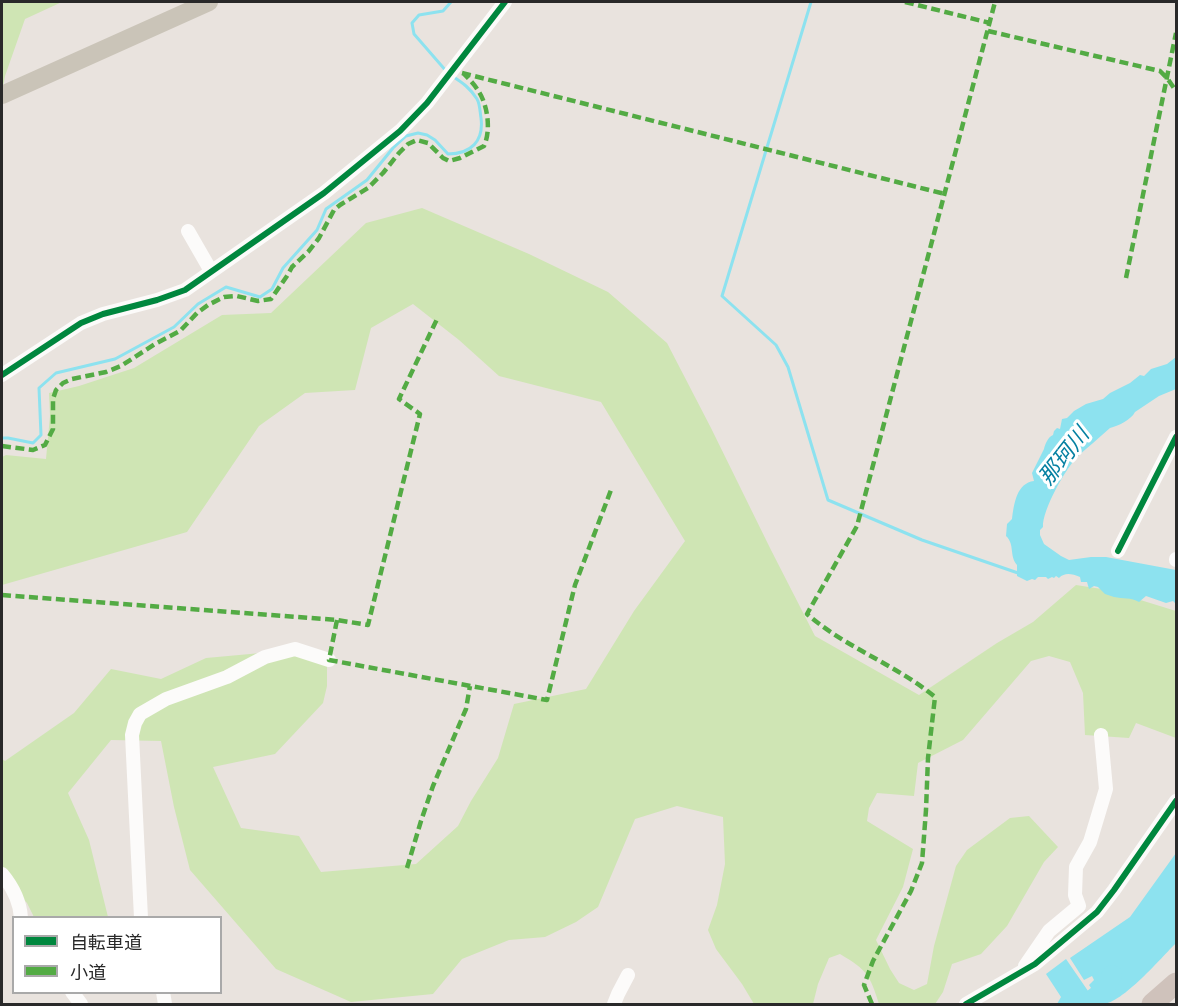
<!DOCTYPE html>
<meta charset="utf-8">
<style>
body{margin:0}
#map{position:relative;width:1178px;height:1006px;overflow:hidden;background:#e9e3de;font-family:Signika,"Noto Sans JP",sans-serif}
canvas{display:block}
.frame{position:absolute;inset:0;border:3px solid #292929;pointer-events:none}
.legend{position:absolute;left:12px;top:916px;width:210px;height:78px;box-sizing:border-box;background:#fff;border:2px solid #a9a9a9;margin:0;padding:8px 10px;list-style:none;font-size:18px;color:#292929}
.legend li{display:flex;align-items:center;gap:12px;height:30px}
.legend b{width:30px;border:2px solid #a9a9a9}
</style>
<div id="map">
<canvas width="1178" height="1006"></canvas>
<div class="frame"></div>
<ul class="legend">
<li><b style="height:8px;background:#00873e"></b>自転車道</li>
<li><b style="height:8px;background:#53ab44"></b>小道</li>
</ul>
</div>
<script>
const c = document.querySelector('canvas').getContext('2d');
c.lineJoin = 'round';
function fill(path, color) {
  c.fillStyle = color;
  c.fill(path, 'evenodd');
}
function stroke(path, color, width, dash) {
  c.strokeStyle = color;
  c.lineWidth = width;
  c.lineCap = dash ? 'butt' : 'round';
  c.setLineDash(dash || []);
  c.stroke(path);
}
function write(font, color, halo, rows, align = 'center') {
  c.font = font + ' Signika,"Noto Sans JP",sans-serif';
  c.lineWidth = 6;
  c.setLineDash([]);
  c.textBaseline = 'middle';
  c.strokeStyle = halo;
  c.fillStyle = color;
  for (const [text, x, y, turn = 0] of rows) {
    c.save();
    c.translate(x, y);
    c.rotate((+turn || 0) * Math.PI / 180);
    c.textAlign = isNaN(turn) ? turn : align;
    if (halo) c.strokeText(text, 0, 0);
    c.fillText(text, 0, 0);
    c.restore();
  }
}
fill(new Path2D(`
 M2 2H62L25 19 5 76 2 92Z
 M422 208 529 254 608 292 667 343 711 428 771 550 815 636 919 695 997 643 1033 622 1076 585 1108 590 1176 611V738L1136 723 1129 738 1085 735 1083 693 1070 662 1049 656 1031 661 963 740 918 763 914 796 877 793 869 808 867 821 913 849 903 887 876 940 890 969 899 983 914 990 927 984 934 946 956 866 967 850 1010 818 1029 816 1058 847 1044 862 1007 926 981 954 952 964 943 992 935 1004H879C870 975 867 970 840 954L829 958 818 984 813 1004H754L742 984 716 949 708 930 717 905 725 864 723 817 677 806 635 819 598 907 576 922 545 937 509 940 462 959 433 994 351 1002 276 969 190 870 174 807 161 741 111 740 68 793 89 840 108 917H34L27 903 2 877V759L5 761 74 713 111 669 161 679 206 658 283 651 327 659V686L323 703 275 754 213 767 241 828 299 836 321 872 416 864 458 826 471 801 498 758 514 704 586 689 634 611 685 541 601 402 499 376 459 340 413 304 371 328 355 390 305 393 259 426 187 532 2 585V457L6 455 46 459 50 416 49 393 79 386 134 368 222 315 271 313 366 223Z`), '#cfe5b4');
fill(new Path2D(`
 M1176 357V389L1159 396 1135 412C1131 420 1118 426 1110 428 1099 438 1088 447 1078 456 1066 468 1042 510 1043 527L1040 530V535L1044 544 1061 556 1069 560 1091 557H1106L1176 570V604L1173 601 1166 603 1146 596 1139 602C1131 597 1123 599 1114 597 1111 596 1108 595 1105 594L1098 587 1094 586 1089 589 1087 582H1081L1080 577C1072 574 1065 572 1059 578L1056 576 1054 578 1052 577 1048 579 1046 577H1038L1035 580 1032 579 1027 581 1017 576V565C1009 556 1015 544 1006 536L1007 524 1012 519C1014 503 1017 483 1034 481L1032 473 1044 449C1045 444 1048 437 1053 435L1054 431 1057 428 1060 429 1062 419 1067 418 1074 411 1086 404 1103 399 1110 393 1130 383 1140 375 1144 376 1151 369 1167 364Z
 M1176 853V943C1162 957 1121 1005 1102 1004L1089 985 1094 980 1092 976 1084 980 1070 958 1130 917Z
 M1066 959 1097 1004H1057L1061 997 1046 974Z`), '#8de2ef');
stroke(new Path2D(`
 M811 2 722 296 776 345 788 367 828 500 922 540 1018 573
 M447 72 414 34 412 23 419 15 443 11 451 2
 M2 438H8L33 443 41 435 39 388 56 373 115 359 174 327 198 304 226 287 260 297 272 289 283 268 317 230 326 209 367 180 393 148 406 136 418 133 427 135 435 140 448 154C471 154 484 141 481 118 480 112 480 104 477 99 470 88 463 83 452 76`), '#8de2ef', 3);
stroke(new Path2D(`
 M1087 1004 1103 991 1112 975`), '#8de2ef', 20);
stroke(new Path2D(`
 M188 231 211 271
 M2 375 81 323 103 314 157 300 185 290 324 193 400 131 427 103 505 2
 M1118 551 1176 437
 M1176 560V559
 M2 874C12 886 20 901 21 918
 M141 918 132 735 135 723 140 714 166 699 227 677 265 657 295 649 329 660
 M1025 966 1049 931 1079 906 1075 895 1076 867 1090 842 1106 789 1101 735
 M72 992 81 1004
 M163 992 165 1004
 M614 1004 618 994 628 975
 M966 1004 1035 964 1097 912 1114 890 1176 801`), '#fcfbfa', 14);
stroke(new Path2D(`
 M2 95 209 2`), '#cac4b8', 18);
stroke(new Path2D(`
 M1152 1004 1176 983`), '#cfc2bb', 21);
stroke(new Path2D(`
 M905 2 990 23
 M988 31 1160 71 1167 78 1174 88 1176 89
 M462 73 945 194
 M1126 278 1176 33
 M2 446 33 450 45 445 53 429V399L56 390 63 383 72 379 106 372 121 366 155 344 180 331 197 313 208 305 224 297 237 296 258 301 271 299 287 276 292 267 308 252 319 238 334 210 340 205 368 188 383 173 399 153 408 144 417 140 428 143 443 158 449 161 460 158 484 146C491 131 488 106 479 92 475 85 469 79 463 73
 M2 595 337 620 368 625 420 414 399 399 438 317
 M337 620 329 660 547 700 575 585 611 490
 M407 868 421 821 433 786 466 709 470 686
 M872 1004 864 985 873 961 911 891 922 863 926 810 928 758 935 697C895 664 846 648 807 614L857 526 995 2`), '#53ab44', 4.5, [9, 4.5]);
stroke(new Path2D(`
 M2 375 81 323 103 314 157 300 185 290 324 193 400 131 427 103 505 2
 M1118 551 1176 437
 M966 1004 1035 964 1097 912 1114 890 1176 801`), '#00873e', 6);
write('italic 22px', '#0580a2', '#fff', [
 ["那珂川",1065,457,-52]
]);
</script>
